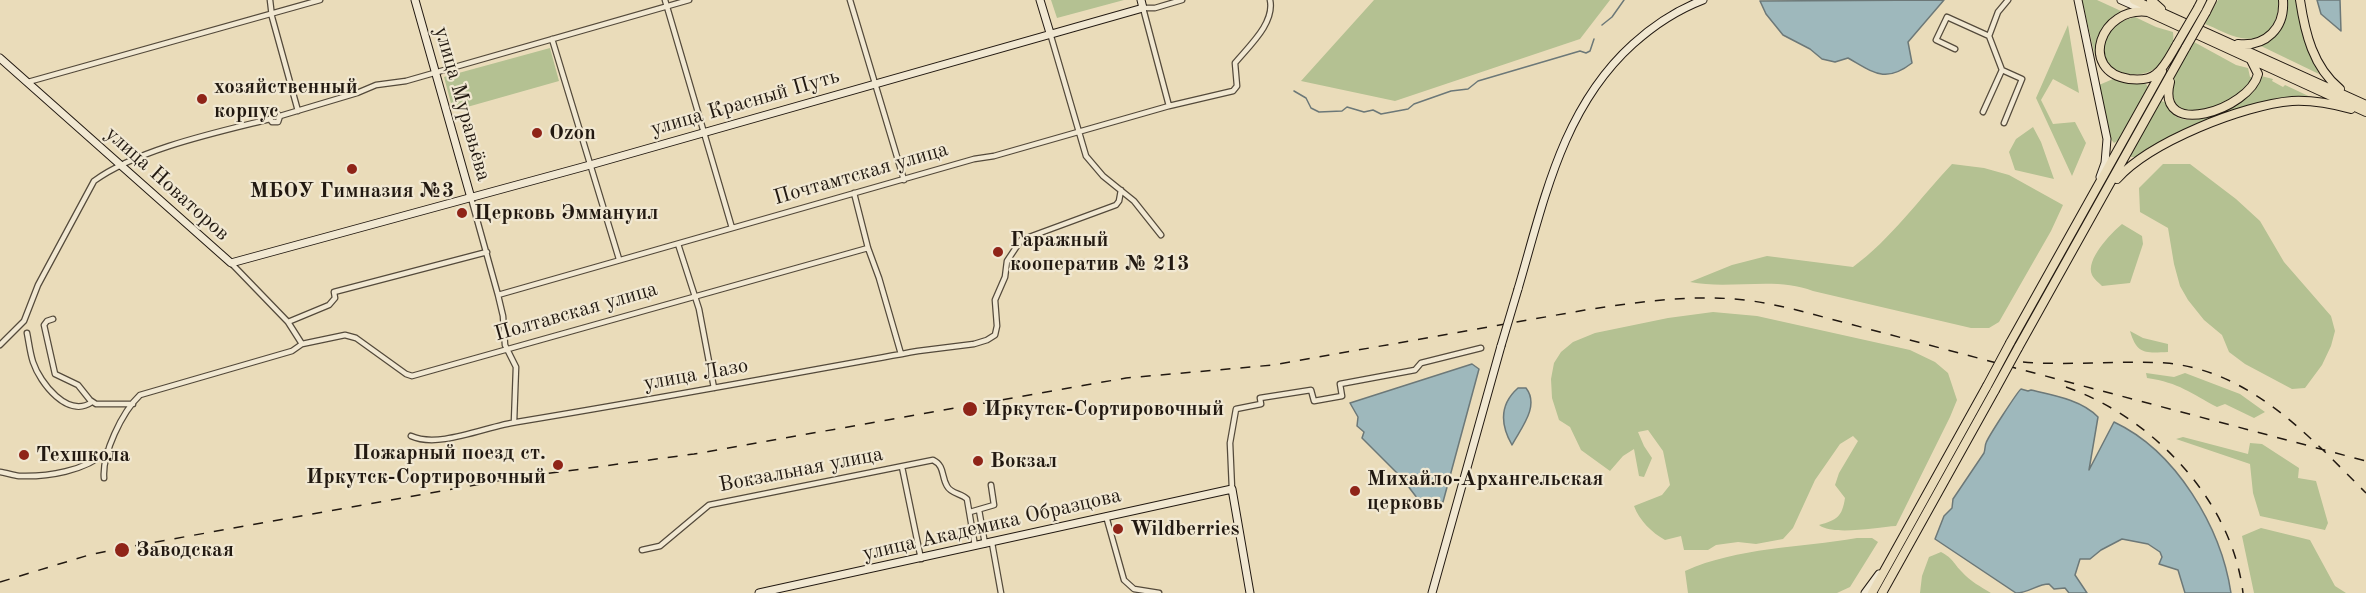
<!DOCTYPE html>
<meta charset="utf-8">
<style>
body{margin:0}
canvas{display:block;background:#eadcba}
</style>
<canvas width="2366" height="593"></canvas>
<script>
const c = document.querySelector('canvas').getContext('2d');
c.lineJoin = 'round';
function fill(path, color) {
  c.fillStyle = color;
  c.fill(path, 'evenodd');
}
function stroke(path, color, width, dash) {
  c.strokeStyle = color;
  c.lineWidth = width;
  c.lineCap = dash ? 'butt' : 'round';
  c.setLineDash(dash || []);
  c.stroke(path);
}
function write(font, color, halo, rows, align = 'center') {
  c.font = font + ' "Old Standard TT",serif';
  c.lineWidth = 4.5;
  c.setLineDash([]);
  c.textBaseline = 'middle';
  c.strokeStyle = halo;
  c.fillStyle = color;
  for (const [text, x, y, turn = 0] of rows) {
    c.save();
    c.translate(x, y);
    c.rotate((+turn || 0) * Math.PI / 180);
    c.textAlign = isNaN(turn) ? turn : align;
    if (halo) c.strokeText(text, 0, 0);
    c.fillText(text, 0, 0);
    c.restore();
  }
}
fill(new Path2D(`
 M1051 0H1124L1057 18Z
 M1374 0H1610L1580 39 1395 101 1301 81Z
 M2082 0H2097L2121 11C2104 21 2094 36 2095 56Z
 M2218 0H2278C2280 23 2266 43 2241 38 2229 36 2216 28 2205 24Z
 M2285 0H2295L2304 40 2319 74 2261 46C2282 33 2281 23 2285 0Z
 M2135 17 2156 27 2173 32C2175 44 2169 53 2162 62 2143 87 2089 72 2107 38 2113 24 2121 21 2135 17Z
 M2068 25 2079 93 2053 79 2041 100 2053 124 2075 122 2086 143 2072 176 2036 98Z
 M2194 42 2236 65 2248 68 2250 77H2253C2248 93 2211 113 2194 113 2190 113 2185 111 2180 110 2161 85 2181 66 2194 42Z
 M550 48 559 81 453 111 444 77Z
 M2261 76 2273 79 2272 81 2283 87 2285 85 2317 100 2259 105 2138 157H2131V152L2160 101 2165 102C2169 107 2172 114 2177 117 2196 128 2238 106 2252 93 2257 88 2259 83 2261 76Z
 M2113 79 2126 83 2146 84 2148 87 2119 140 2114 143 2109 137 2099 85Z
 M2033 127 2041 142 2054 179 2015 170 2009 152 2016 139Z
 M1952 164 1984 168 2009 175 2063 205 2051 231 1999 322 1989 328H1971L1813 291C1776 276 1730 290 1690 282L1732 265 1767 256 1853 267C1891 239 1920 198 1952 164Z
 M2163 164H2190L2236 199 2260 221 2284 262 2331 316 2335 331 2331 346 2322 365 2305 388 2292 389 2245 364 2229 352 2222 335 2204 320 2188 300 2180 286 2174 264 2168 228 2140 212 2139 188Z
 M2122 224 2142 236 2143 244 2130 283 2102 286C2099 283 2094 279 2092 275 2085 260 2111 233 2122 224Z
 M1713 312 1757 316 1910 350 1935 362 1948 373 1957 400 1950 417 1896 526C1878 527 1833 536 1819 525 1837 520 1842 517 1845 498L1835 485 1839 473 1858 441 1853 436 1840 444 1815 480 1793 528 1783 539 1756 544 1738 542 1716 545 1708 550H1684L1681 536 1665 540C1652 533 1639 520 1634 506L1662 495 1670 485 1663 451 1648 430 1638 432 1644 446 1652 458 1644 477 1639 476 1634 449 1623 456 1610 471 1581 450 1570 427 1559 420 1552 398 1551 379 1554 363 1561 352 1573 342 1595 333 1668 318Z
 M2130 331 2143 338 2168 344V352C2146 353 2137 355 2130 331Z
 M2146 373 2174 377 2185 373 2240 394 2265 412 2254 418 2225 404 2217 407C2190 393 2180 383 2147 378Z
 M2183 437 2248 454 2250 443 2262 444 2299 468 2298 478 2316 481 2328 523 2325 530 2260 516 2253 493 2250 464 2176 439Z
 M2261 528 2310 540 2335 586 2346 593H2254L2242 536Z
 M1857 538H1872L1878 542 1850 587 1837 593H1688L1685 571C1738 547 1800 548 1857 538Z
 M1941 552C1954 559 1953 563 1962 572 1970 581 1981 587 1991 593H1920L1922 576 1929 557Z`), '#b4c192');
const water = new Path2D(`
 M1944 0 1908 42 1912 63C1885 84 1873 72 1848 58L1835 62 1822 59 1810 49 1783 35 1766 14 1760 1Z
 M2317 0H2340L2341 31 2321 14Z
 M1472 364 1479 369 1443 502 1424 507 1401 477 1362 438 1364 432 1357 426 1358 417 1350 403Z
 M1518 388H1526C1540 406 1521 428 1512 445 1500 424 1500 404 1518 388Z
 M2021 389 2028 391 2031 390C2053 395 2082 400 2098 417L2089 470 2114 422C2176 451 2221 527 2231 593H2185L2178 570 2159 564 2162 557 2160 552 2148 544 2122 539 2101 550 2090 559H2080L2075 575 2087 593H2069L2065 588 2054 589 2049 584C2037 584 2029 593 2016 593L1935 539 1944 516 1952 508 1953 499 1984 453C1985 451 1985 445 1986 443 1988 437 2018 391 2021 389Z`);
fill(water, '#9eb8bc');
stroke(water, '#6c7878', 1.5);
stroke(new Path2D(`
 M1602 25 1612 17 1624 0
 M1294 91 1306 98 1311 108 1319 112 1342 111 1347 107 1364 112 1373 110 1381 114 1408 109 1414 104 1451 91 1468 89 1478 81 1580 51 1586 53 1590 51 1594 39`), '#6c7878', 1.5);
const street = new Path2D(`
 M270 0 272 17 298 111
 M665 0 732 228
 M850 0 904 180
 M1050 33 1086 156 1103 176 1134 201 1161 235
 M552 39 619 259
 M1955 49 1936 40 1947 17 1989 36
 M28 82 320 0
 M1169 106 1143 8H1155L1182 0
 M1983 112 2002 70
 M280 116 278 122H272L270 119 274 112 280 116 357 93 376 85 406 81 689 0
 M2004 123 2022 79 2002 70 1989 36 1998 12 2008 0
 M854 193 868 248 879 278 901 354
 M471 198 498 295 503 316 505 345 516 367 514 422
 M678 244 699 309 714 388
 M231 263 288 322 302 344
 M498 295 974 159 994 156 1169 106 1233 91 1237 86 1235 63C1249 46 1275 23 1270 0
 M53 319 47 321 44 325 55 374 78 385 90 400 96 404H133
 M288 322 329 305 335 298 334 292 487 252
 M27 333C29 343 30 353 33 362 40 383 68 419 92 402
 M0 345 24 321 38 285 94 181C138 149 218 132 270 119
 M411 436C439 449 487 426 517 422 651 400 785 375 918 351L974 344 987 340 995 335 997 326 995 300 1005 277 1007 261 1021 240 1116 205 1119 201 1121 190
 M902 467 921 559
 M0 472C6 473 13 475 19 476 48 477 85 471 106 452
 M104 478C102 454 122 412 140 395L292 351 302 344 345 335 356 338 406 374 412 376 868 248
 M1232 489 1230 443 1236 409 1261 404 1260 398 1311 390 1314 401 1342 396 1340 384 1415 370 1421 363 1481 348
 M979 510 985 544
 M970 512 994 505 991 485
 M1106 516 1124 580 1134 589 1159 593
 M992 543 1001 593
 M642 550 660 546 709 505 933 460C945 466 941 476 947 486 951 494 961 493 967 499L975 546`);
const secondary = new Path2D(`
 M415 0 471 198
 M1040 0 1050 33
 M2078 0 2107 139 2105 163 2100 177
 M2121 0 2146 11
 M0 58 231 263 590 165 1143 8 1141 0
 M1518 289C1544 201 1562 108 1633 44 1653 26 1677 10 1703 0
 M759 593 1232 489 1250 593
 M1432 593 1501 346
 M1865 593 1879 574`);
const primary = new Path2D(`
 M2134 0 2366 105
 M2151 0 2161 9
 M2300 0C2305 33 2313 67 2340 89
 M2198 8 2202 0
 M2206 12 2212 0
 M2177 44C2171 54 2165 67 2156 74 2149 80 2138 80 2129 79 2078 71 2100 6 2148 12L2366 112
 M2238 44C2266 47 2285 28 2283 0
 M2170 82C2155 141 2250 109 2258 74L2251 60
 M2117 179C2150 142 2243 105 2292 101 2311 100 2333 104 2351 109
 M2010 343 2162 71
 M2018 348 2186 47
 M1872 593 1987 386
 M1882 593 1995 390`);
stroke(street, '#544a3b', 7);
stroke(secondary, '#221911', 9);
stroke(primary, '#221911', 10);
stroke(street, '#f1e8d2', 4.5);
stroke(secondary, '#f1e8d2', 7);
stroke(primary, '#eadcba', 8);
stroke(new Path2D(`
 M2023 362C2071 366 2118 360 2166 363 2251 371 2309 436 2366 493
 M2066 387C2152 417 2232 500 2243 593
 M0 582 89 555 122 548 514 478 694 454 1126 378 1273 365 1585 310C1638 302 1691 294 1745 300 1768 303 1790 308 1812 314L2366 461`), '#221911', 1.5, [10, 10]);
const secondaryBridge = new Path2D(`
 M1501 346 1518 289`);
const primaryBridge = new Path2D(`
 M2177 44 2198 8
 M2186 47 2206 12
 M1987 386 2010 343
 M1995 390 2018 348`);
stroke(secondaryBridge, '#221911', 9, []);
stroke(primaryBridge, '#221911', 10, []);
stroke(secondaryBridge, '#f1e8d2', 7);
stroke(primaryBridge, '#eadcba', 8);
for (const [x, y, r, color] of [
 [202,99,6,"#8f2418"],
 [537,133,6,"#8f2418"],
 [352,169,6,"#8f2418"],
 [462,213,6,"#8f2418"],
 [998,252,6,"#8f2418"],
 [970,409,8,"#8f2418"],
 [24,455,6,"#8f2418"],
 [978,461,6,"#8f2418"],
 [558,465,6,"#8f2418"],
 [1355,491,6,"#8f2418"],
 [1118,529,6,"#8f2418"],
 [122,550,8,"#8f2418"]
]) {
  const dot = new Path2D();
  dot.arc(x, y, r, 0, 2 * Math.PI);
  c.fillStyle = color;
  c.fill(dot);
  stroke(dot, '#f1e8d2', 2);
}
write('bold 21px', '#221911', '#f1e8d2', [
 ["хозяйственный",214,87],
 ["корпус",214,111],
 ["Ozon",549,133],
 ["МБОУ Гимназия №3",352,191,"center"],
 ["Церковь Эммануил",474,213],
 ["Гаражный",1010,240],
 ["кооператив № 213",1010,264],
 ["Иркутск-Сортировочный",984,409],
 ["Пожарный поезд ст.",546,453,"right"],
 ["Иркутск-Сортировочный",546,477,"right"],
 ["Техшкола",36,455],
 ["Вокзал",990,461],
 ["Михайло-Архангельская",1367,479],
 ["церковь",1367,503],
 ["Wildberries",1130,529],
 ["Заводская",136,550]
], 'left');
write('21px', '#221911', '#f1e8d2', [
 ["улица Красный Путь",745,103,-16],
 ["улица Муравьёва",462,104,74],
 ["Почтамтская улица",861,174,-16],
 ["улица Новаторов",167,184,42],
 ["Полтавская улица",576,312,-16],
 ["улица Лазо",696,375,-10],
 ["Вокзальная улица",801,470,-11],
 ["улица Академика Образцова",992,525,-13]
]);
</script>
